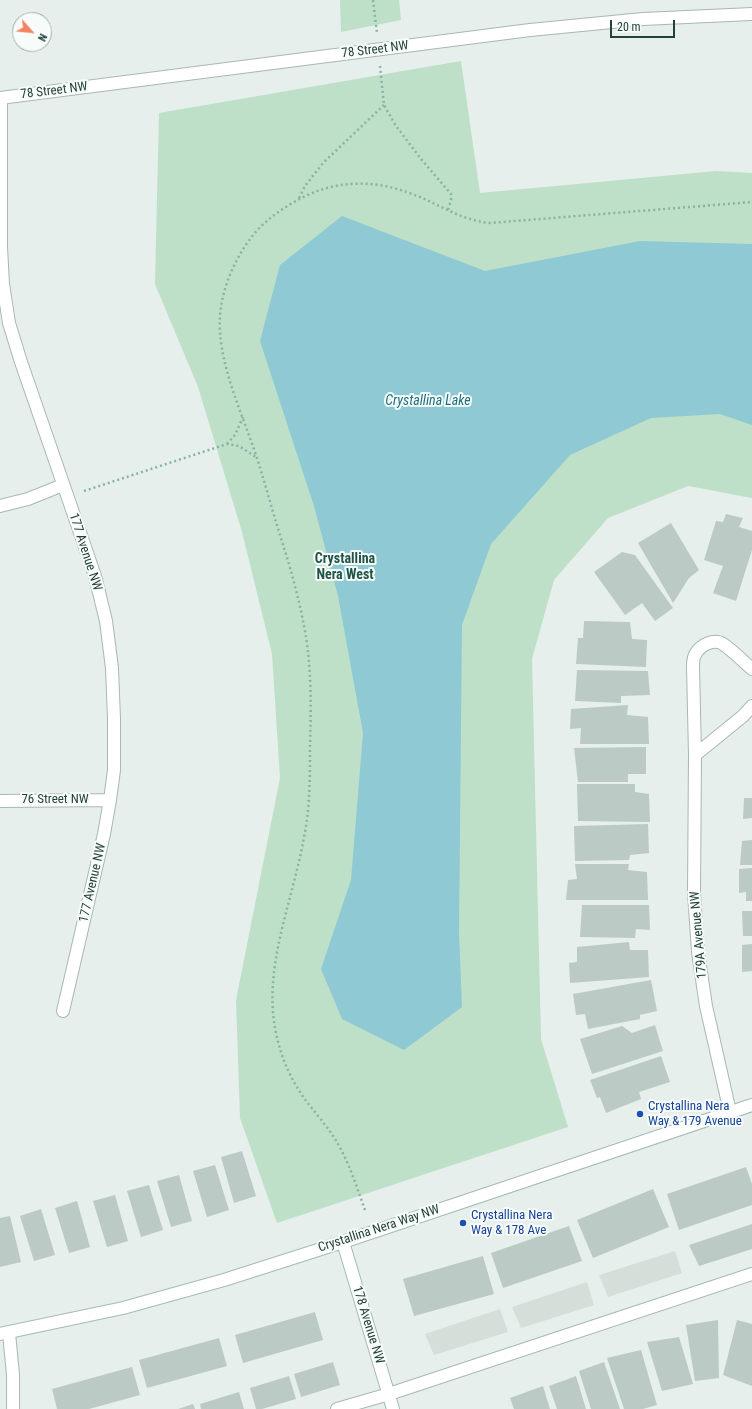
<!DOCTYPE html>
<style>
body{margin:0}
#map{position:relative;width:752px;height:1409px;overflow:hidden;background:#e6efeb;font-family:"Roboto Condensed",sans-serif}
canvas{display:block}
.north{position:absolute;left:12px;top:12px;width:40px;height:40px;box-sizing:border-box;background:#f7fbf9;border:1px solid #a3b1ad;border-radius:50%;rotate:117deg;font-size:11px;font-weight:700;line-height:16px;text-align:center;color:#24423a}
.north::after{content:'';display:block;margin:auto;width:14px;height:18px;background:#f4845f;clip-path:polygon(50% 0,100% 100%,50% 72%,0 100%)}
.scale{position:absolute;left:610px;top:20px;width:65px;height:18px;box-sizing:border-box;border:2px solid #24423a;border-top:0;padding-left:5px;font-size:12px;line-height:14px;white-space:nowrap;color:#24423a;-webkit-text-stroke:3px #f7fbf9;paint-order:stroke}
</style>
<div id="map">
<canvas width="752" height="1409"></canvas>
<div class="north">N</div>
<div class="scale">20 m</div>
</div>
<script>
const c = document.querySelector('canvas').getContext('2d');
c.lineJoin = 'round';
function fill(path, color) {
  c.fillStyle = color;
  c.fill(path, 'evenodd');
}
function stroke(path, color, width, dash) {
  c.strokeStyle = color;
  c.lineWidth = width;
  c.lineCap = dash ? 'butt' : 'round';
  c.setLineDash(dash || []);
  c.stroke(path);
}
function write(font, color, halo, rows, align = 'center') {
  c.font = font + ' "Roboto Condensed",sans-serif';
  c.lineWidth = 4;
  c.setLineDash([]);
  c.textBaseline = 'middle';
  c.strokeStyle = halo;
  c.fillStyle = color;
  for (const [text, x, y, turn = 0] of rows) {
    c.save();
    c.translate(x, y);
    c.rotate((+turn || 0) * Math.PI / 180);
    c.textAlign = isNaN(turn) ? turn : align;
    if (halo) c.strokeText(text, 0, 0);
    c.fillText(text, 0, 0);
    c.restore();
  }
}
fill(new Path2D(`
 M675 1251 682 1273 608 1297 599 1275Z
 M587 1282 594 1305 521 1328 512 1307Z
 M500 1309 508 1332 434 1355 425 1334Z`), '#d4dfda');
fill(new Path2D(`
 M340 0H399L401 20 341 32Z
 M461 61 480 193 716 171 752 173V498L688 486 608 518 554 580 532 659 541 1039 568 1127 277 1223 240 1118 236 1000 280 778 272 654 242 532 198 387 155 284 159 113Z`), '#bfe0c8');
fill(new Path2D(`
 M342 216 485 271 640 241 752 244V425L720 414 651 418 570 455 491 544 462 625 459 932 462 1007 404 1050 342 1019 321 969 351 880 363 733 338 596 314 506 260 341 280 265Z`), '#8ec9d4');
fill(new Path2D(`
 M726 514 743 518 739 527 752 531V550L736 601 713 593 723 566 704 560 716 521 723 522Z
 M671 523 699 570 689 578 673 603 638 543Z
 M622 552 635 555 673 608 655 621 642 603 625 615 594 572Z
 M584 621 630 622 632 639 647 640 646 667 576 664 578 638H583Z
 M577 670 648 671 650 695 621 696V703L575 701Z
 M628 705 627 715 648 717 649 744H580L581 728 570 729 571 709Z
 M646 747V774H628V782H578L574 748Z
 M577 784H635V792L649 794 650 822 578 821Z
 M744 798H752V818L743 819Z
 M648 824 649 853 630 855 629 860 575 861 574 826Z
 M752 840V865H740L742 841Z
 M575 864H629L628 870 647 872 648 900H566L568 880 577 879Z
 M752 868V901H746V892L739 893V869Z
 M582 905H649L650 930 636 929 635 938 580 937Z
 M742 911H752V936H743Z
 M629 942 630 950H648L649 977 570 983 569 963 577 962V947Z
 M752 944V971L742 972V945Z
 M651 980 657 1011 640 1015V1019L588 1029 585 1014 576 1015 573 994Z
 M655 1025 663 1051 592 1074 580 1039 622 1026 632 1033Z
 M661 1056 670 1082 639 1092 641 1099 606 1113 600 1097 597 1098 590 1080Z
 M242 1151 256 1196 234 1203 221 1157Z
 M215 1165 229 1210 207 1217 193 1171Z
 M746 1167 752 1184V1205L679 1230 667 1194Z
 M179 1175 192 1221 171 1227 157 1181Z
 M149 1185 163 1230 141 1237 127 1191Z
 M653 1189 669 1227 593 1258 577 1220Z
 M115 1195 128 1241 107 1247 93 1201Z
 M77 1201 90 1247 69 1253 55 1208Z
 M41 1209 55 1255 34 1261 20 1216Z
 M10 1216 21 1262 0 1267V1218Z
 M752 1224V1249L699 1266 689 1245Z
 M569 1226 582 1261 503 1288 491 1253Z
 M483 1256 494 1294 414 1316 403 1279Z
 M315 1312 323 1340 243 1363 235 1335Z
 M718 1320 719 1378 695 1381 686 1325Z
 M737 1320 752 1324V1386L723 1375Z
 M679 1337 693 1384 662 1391 647 1342Z
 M219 1338 227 1366 147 1388 139 1360Z
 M641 1350 657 1405 643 1409H624L607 1358Z
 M333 1362 340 1385 301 1397 294 1374Z
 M604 1362 620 1409H591L579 1371Z
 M132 1367 140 1395 89 1409H57L52 1389Z
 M289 1376 296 1399 262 1409H256L250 1388Z
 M576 1376 586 1409H557L549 1386Z
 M543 1386 550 1409H514L510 1398Z
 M239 1392 244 1409H201L200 1404Z
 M193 1404 195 1409H178Z`), '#bbcac4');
const lane = new Path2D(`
 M337 1409 389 1394 752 1274`);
const street = new Path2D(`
 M0 98 530 30 643 19 752 14
 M1 98V247L3 284 9 323 21 362 95 576 106 621 112 668 114 719V770L110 800 104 834 63 1011
 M0 506 28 499 63 485
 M695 755 743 716 752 706
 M0 801 110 800
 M730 1112 706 1006 698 952 694 893 695 755 693 666C693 662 693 657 696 653 701 645 714 638 723 644 733 651 743 661 752 669
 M9 1333 13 1375V1409`);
const secondary = new Path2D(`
 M343 1242 393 1409
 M0 1334 123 1308 224 1280 343 1242 752 1105`);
stroke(lane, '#a8b8b2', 14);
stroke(street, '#a8b8b2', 14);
stroke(secondary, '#a4bbb3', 14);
stroke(new Path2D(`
 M373 0 377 33
 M380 66 384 105 396 126 421 159 451 194V200L448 210
 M299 198 305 186 323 163 384 105
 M227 444 235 435 243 417
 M84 491 227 444 239 446 256 457
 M365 1210C357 1188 350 1165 338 1144 329 1128 315 1113 304 1098 290 1078 281 1057 276 1033 262 968 293 901 304 837 310 808 310 778 310 748 311 706 312 666 304 626 298 594 289 563 279 532 271 506 264 479 255 452 241 411 217 360 220 316 222 287 236 256 254 234 264 222 276 213 289 205 327 181 369 177 412 194 440 204 459 220 490 223L752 202`), '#86b3a5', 2.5, [2, 3]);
stroke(lane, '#fff', 12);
stroke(street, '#fff', 12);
stroke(secondary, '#fff', 12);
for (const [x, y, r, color] of [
 [640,1114,4,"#1a4fb4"],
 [463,1223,4,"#1a4fb4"]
]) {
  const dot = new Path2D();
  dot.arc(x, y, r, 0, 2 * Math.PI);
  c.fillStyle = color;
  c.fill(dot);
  stroke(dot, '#f7fbf9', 1.5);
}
write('13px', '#24423a', '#f7fbf9', [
 ["78 Street NW",375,50,-7],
 ["78 Street NW",54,91,-7],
 ["177 Avenue NW",85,552,72],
 ["76 Street NW",55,800],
 ["177 Avenue NW",93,883,-77],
 ["179A Avenue NW",699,935,-95],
 ["Crystallina Nera Way NW",379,1229,-18],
 ["178 Avenue NW",368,1325,73]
]);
write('13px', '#164399', '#f7fbf9', [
 ["Crystallina Nera",648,1107],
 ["Way & 179 Avenue",648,1122],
 ["Crystallina Nera",471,1216],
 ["Way & 178 Ave",471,1231]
], 'left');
write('italic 14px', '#1c6f80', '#f7fbf9', [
 ["Crystallina Lake",428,401]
]);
write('bold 14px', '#1f5548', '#f7fbf9', [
 ["Crystallina",345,559],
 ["Nera West",345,575]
]);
</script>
